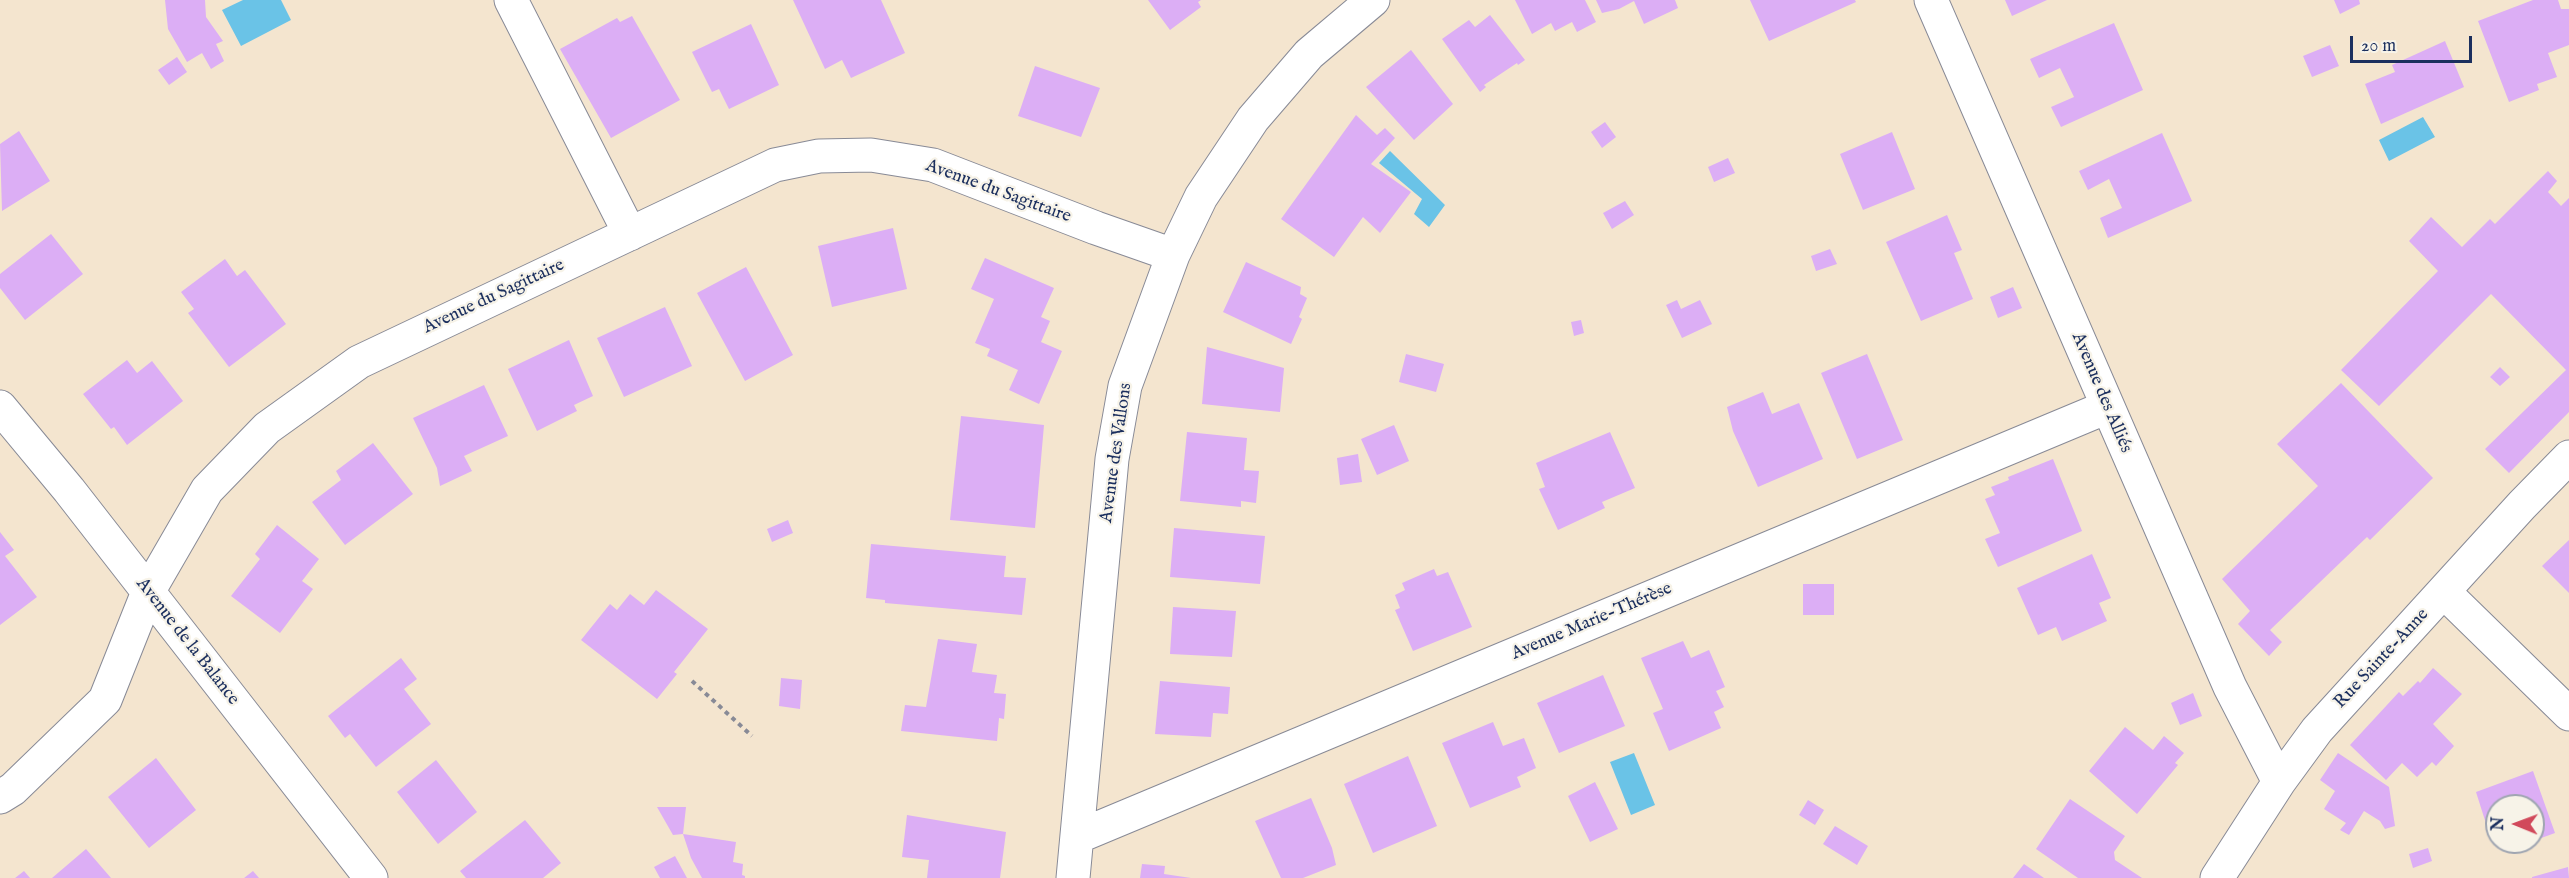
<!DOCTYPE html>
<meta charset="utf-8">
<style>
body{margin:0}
#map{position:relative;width:2569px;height:878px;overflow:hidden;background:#f4e5cf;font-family:"IM FELL English",serif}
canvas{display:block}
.north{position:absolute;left:2485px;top:794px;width:60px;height:60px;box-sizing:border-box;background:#f7f3e8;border:2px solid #9fa5b1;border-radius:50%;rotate:271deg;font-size:16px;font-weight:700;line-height:24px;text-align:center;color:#1b2f5e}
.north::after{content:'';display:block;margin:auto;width:21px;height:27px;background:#d1495b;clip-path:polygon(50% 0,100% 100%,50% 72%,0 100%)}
.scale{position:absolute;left:2350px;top:36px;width:122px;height:27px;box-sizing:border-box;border:3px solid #1b2f5e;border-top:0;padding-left:8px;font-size:18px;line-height:21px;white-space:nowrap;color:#1b2f5e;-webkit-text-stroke:4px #f7f3e8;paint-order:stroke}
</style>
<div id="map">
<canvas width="2569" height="878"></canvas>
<div class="north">N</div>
<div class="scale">20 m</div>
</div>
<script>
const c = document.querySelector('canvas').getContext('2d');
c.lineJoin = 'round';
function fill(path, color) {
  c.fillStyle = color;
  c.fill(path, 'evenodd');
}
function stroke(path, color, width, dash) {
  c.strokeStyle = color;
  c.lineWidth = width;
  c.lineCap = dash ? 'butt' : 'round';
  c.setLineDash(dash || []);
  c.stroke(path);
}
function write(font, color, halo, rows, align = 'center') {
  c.font = font + ' "IM FELL English",serif';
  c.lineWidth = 4.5;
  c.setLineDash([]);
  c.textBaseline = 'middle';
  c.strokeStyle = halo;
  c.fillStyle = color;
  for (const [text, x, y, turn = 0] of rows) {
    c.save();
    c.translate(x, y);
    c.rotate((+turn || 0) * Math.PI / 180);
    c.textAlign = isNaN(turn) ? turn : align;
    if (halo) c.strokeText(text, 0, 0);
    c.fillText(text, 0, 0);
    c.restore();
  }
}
fill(new Path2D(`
 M243 0H281L291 20 241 46 222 10Z
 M2423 117 2435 137 2389 161 2379 140Z
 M1390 151 1445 205 1429 227 1414 214 1422 199 1379 163Z
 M1634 753 1655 805 1631 815 1610 762Z`), '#6ac3e7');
fill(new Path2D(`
 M165 0H205L206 17 223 41 216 44 224 61 211 69 202 53 187 62 168 29Z
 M793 0H881L905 53 851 78 842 60 825 69Z
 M1148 0H1201L1198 2 1201 7 1170 30Z
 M1515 0H1585L1596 22 1577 32 1572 22 1555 31 1551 23 1532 34Z
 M1596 0H1675L1678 8 1644 24 1634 1 1619 9 1602 13Z
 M1750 0H1855L1856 2 1769 41Z
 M2005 0H2047L2012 16Z
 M2334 0H2359L2360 4 2340 14Z
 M2533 0H2558L2561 9H2569V45L2548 53 2557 77 2537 84 2539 90 2509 102 2478 21Z
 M1490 15 1525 60 1518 65 1517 63 1484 85 1486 87 1480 92 1442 39 1469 20 1475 27Z
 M632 16 680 100 611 138 560 49 617 18 620 22Z
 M2114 23 2143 90 2061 127 2051 107 2074 97 2060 68 2039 78 2030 59Z
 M751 24 779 85 729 109 719 89 712 92 692 52Z
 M2445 41 2464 87 2381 124 2365 84 2395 72 2392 65Z
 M2330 45 2339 66 2312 77 2303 56Z
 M1411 50 1453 104 1414 140 1366 87Z
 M177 57 187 72 169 85 158 70Z
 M1035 66 1100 88 1081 137 1018 116Z
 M1356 115 1377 135 1385 128 1395 138 1371 164 1411 192 1380 233 1363 217 1334 257 1281 219Z
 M1605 122 1616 137 1602 148 1591 132Z
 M19 131 50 181 2 211 0 144Z
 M1892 132 1915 189 1863 210 1840 154Z
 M2162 133 2192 201 2108 238 2100 218 2122 208 2109 179 2088 190 2079 171Z
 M1728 158 1735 173 1714 182 1708 167Z
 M2548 171 2557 181 2548 192 2561 206 2569 198V412L2509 473 2485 449 2566 370 2491 294 2379 406 2341 370 2438 271 2409 241 2431 217 2462 247 2490 219 2495 224Z
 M1625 201 1634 215 1612 229 1603 213Z
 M1947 215 1962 250 1954 253 1973 299 1921 321 1886 242Z
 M893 228 907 289 832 307 818 246Z
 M51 234 83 274 25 320 0 288V274Z
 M1830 249 1837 264 1816 271 1811 256Z
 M985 258 1054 288 1041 317 1050 321 1041 342 1062 351 1039 404 1009 390 1018 370 987 356 990 349 975 343 994 299 971 289Z
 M225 259 237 276 245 270 286 324 229 367 188 313 194 309 181 292Z
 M1246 262 1301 287 1300 294 1307 298 1299 317 1302 319 1291 344 1223 312Z
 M746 267 793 355 745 381 697 293Z
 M2013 287 2022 308 1998 318 1990 297Z
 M1677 300 1681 309 1700 300 1712 324 1682 338 1666 305Z
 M665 307 692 366 624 397 597 338Z
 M1581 320 1584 333 1574 336 1571 322Z
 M569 340 593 396 574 405 577 411 537 431 508 369Z
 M1207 347 1284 368 1280 412 1202 404Z
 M1406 354 1444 364 1436 392 1399 382Z
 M1867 354 1903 440 1857 459 1821 373Z
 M127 360 137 373 152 361 183 401 127 445 114 427 111 429 83 394Z
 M2500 367 2510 377 2500 386 2490 377Z
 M2341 383 2433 478 2370 540 2367 537 2270 630 2282 642 2269 656 2238 624 2250 611 2222 579 2318 486 2277 444Z
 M484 385 508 436 464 456 472 471 440 486 437 468 413 418Z
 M1763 392 1772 414 1799 403 1823 459 1758 487 1733 431 1727 407Z
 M961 416 1044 425 1035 528 950 520Z
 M1394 425 1409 461 1377 475 1361 439Z
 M1187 432 1247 438 1244 470 1259 471 1256 503 1241 501V507L1180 501Z
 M1610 432 1635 488 1602 502 1605 508 1558 530 1539 489 1545 487 1536 463Z
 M373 443 413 494 345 545 312 502 341 480 336 471Z
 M1358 454 1362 482 1340 485 1337 458Z
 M2053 459 2082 531 1998 567 1985 539 2000 533 1985 499 1995 495 1991 487 2009 480 2008 477Z
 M788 520 793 533 772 542 767 529Z
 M277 525 319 559 302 581 313 589 280 633 231 596 260 559 255 554Z
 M1174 528 1265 536 1260 584 1170 577Z
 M0 532 14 550 5 556 37 597 0 625Z
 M2569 540V593L2542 566Z
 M871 544 1006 556 1004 577 1026 578 1022 615 885 603V600L866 598Z
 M2092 554 2111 598 2099 603 2107 621 2062 641 2056 627 2038 635 2017 588Z
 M1434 569 1437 576 1448 572 1472 627 1413 651 1395 610 1400 608 1395 595 1405 590 1402 583Z
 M1803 584H1834V615H1803Z
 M656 590 708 629 674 672 677 674 657 699 581 640 610 604 617 610 630 594 644 605Z
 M1173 607 1236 611 1232 657 1170 654Z
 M938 639 977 644 972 672 997 675 994 693 1006 694 1004 719 999 718 997 741 901 731 905 705 926 707Z
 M1683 641 1691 658 1709 650 1725 687 1716 691 1724 707 1714 712 1721 728 1669 751 1653 713 1663 709 1641 658Z
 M401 658 417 679 404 689 431 724 376 767 350 734 345 738 328 716Z
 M2433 668 2462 694 2433 724 2454 746 2436 766 2432 762 2417 777 2402 763 2386 780 2350 745 2399 692 2403 696 2418 681 2420 683Z
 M1603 675 1625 726 1559 753 1537 703Z
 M781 678 802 680 800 709 779 706Z
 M1160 681 1230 687 1228 714 1213 713 1211 737 1155 734Z
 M2193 693 2202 716 2180 725 2171 703Z
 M1493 722 1503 746 1524 738 1536 768 1517 777 1521 787 1470 808 1442 743Z
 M2125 727 2153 750 2164 736 2184 753 2175 763 2178 765 2137 814 2089 771Z
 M2338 753 2389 787 2395 826 2385 829 2380 821 2364 811 2349 835 2340 830 2346 823 2324 809 2335 791 2320 780Z
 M1408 756 1437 826 1373 853 1344 784Z
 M156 758 196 810 149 848 108 797Z
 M436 760 477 812 438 844 397 792Z
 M2533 771 2555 833 2533 841V806H2497V830L2489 833 2476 792Z
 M1595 782 1618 829 1590 842 1568 796Z
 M1311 798 1332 848 1336 865 1303 878H1281L1255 821Z
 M2070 799 2125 836 2114 852 2115 860 2142 878H2078L2036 849Z
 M1808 800 1824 810 1815 825 1799 815Z
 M657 807H686L683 834 736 842 733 862 743 864 742 875 745 876V878H702L691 858 683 834 673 835Z
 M907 815 1006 832 1000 878H927L929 860 902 857Z
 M525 820 561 863 543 878H466L460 871Z
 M1835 826 1868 846 1857 865 1823 844Z
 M2428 848 2432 861 2413 868 2409 854Z
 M86 849 111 878H52Z
 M675 856 687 878H660L654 867Z
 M1142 864 1165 866 1164 874 1191 878H1140Z
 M2024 864 2044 878H2013Z
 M2568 867 2569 878H2532V877Z
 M24 871 30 878H15Z
 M253 871 259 878H244Z`), '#dcaef5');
const minor = new Path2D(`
 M511 0 630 234
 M1931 0 2230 687 2279 782
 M0 407 69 490 371 878
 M2444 592 2569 714
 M0 797 13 789 105 700 148 592 207 490 267 428 359 362 775 165 819 156 871 155 933 165 1096 228 1173 255
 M1077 837 2107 407
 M1073 878 1112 459 1125 386 1173 255 1201 197 1253 119 1309 54 1373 0
 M2217 878 2279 782 2317 730 2522 505 2569 457`);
stroke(minor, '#888a96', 35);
stroke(new Path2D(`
 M692 681 752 736`), '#888a96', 4, [4.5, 4.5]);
stroke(minor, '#fff', 33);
write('18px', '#1b2f5e', '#f7f3e8', [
 ["Avenue du Sagittaire",998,192,20],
 ["Avenue du Sagittaire",494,297,-25],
 ["Avenue des Alliés",2101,393,67],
 ["Avenue des Vallons",1117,453,-82],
 ["Avenue Marie-Thérèse",1592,622,-23],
 ["Avenue de la Balance",187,642,52],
 ["Rue Sainte-Anne",2382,659,-47]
]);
</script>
